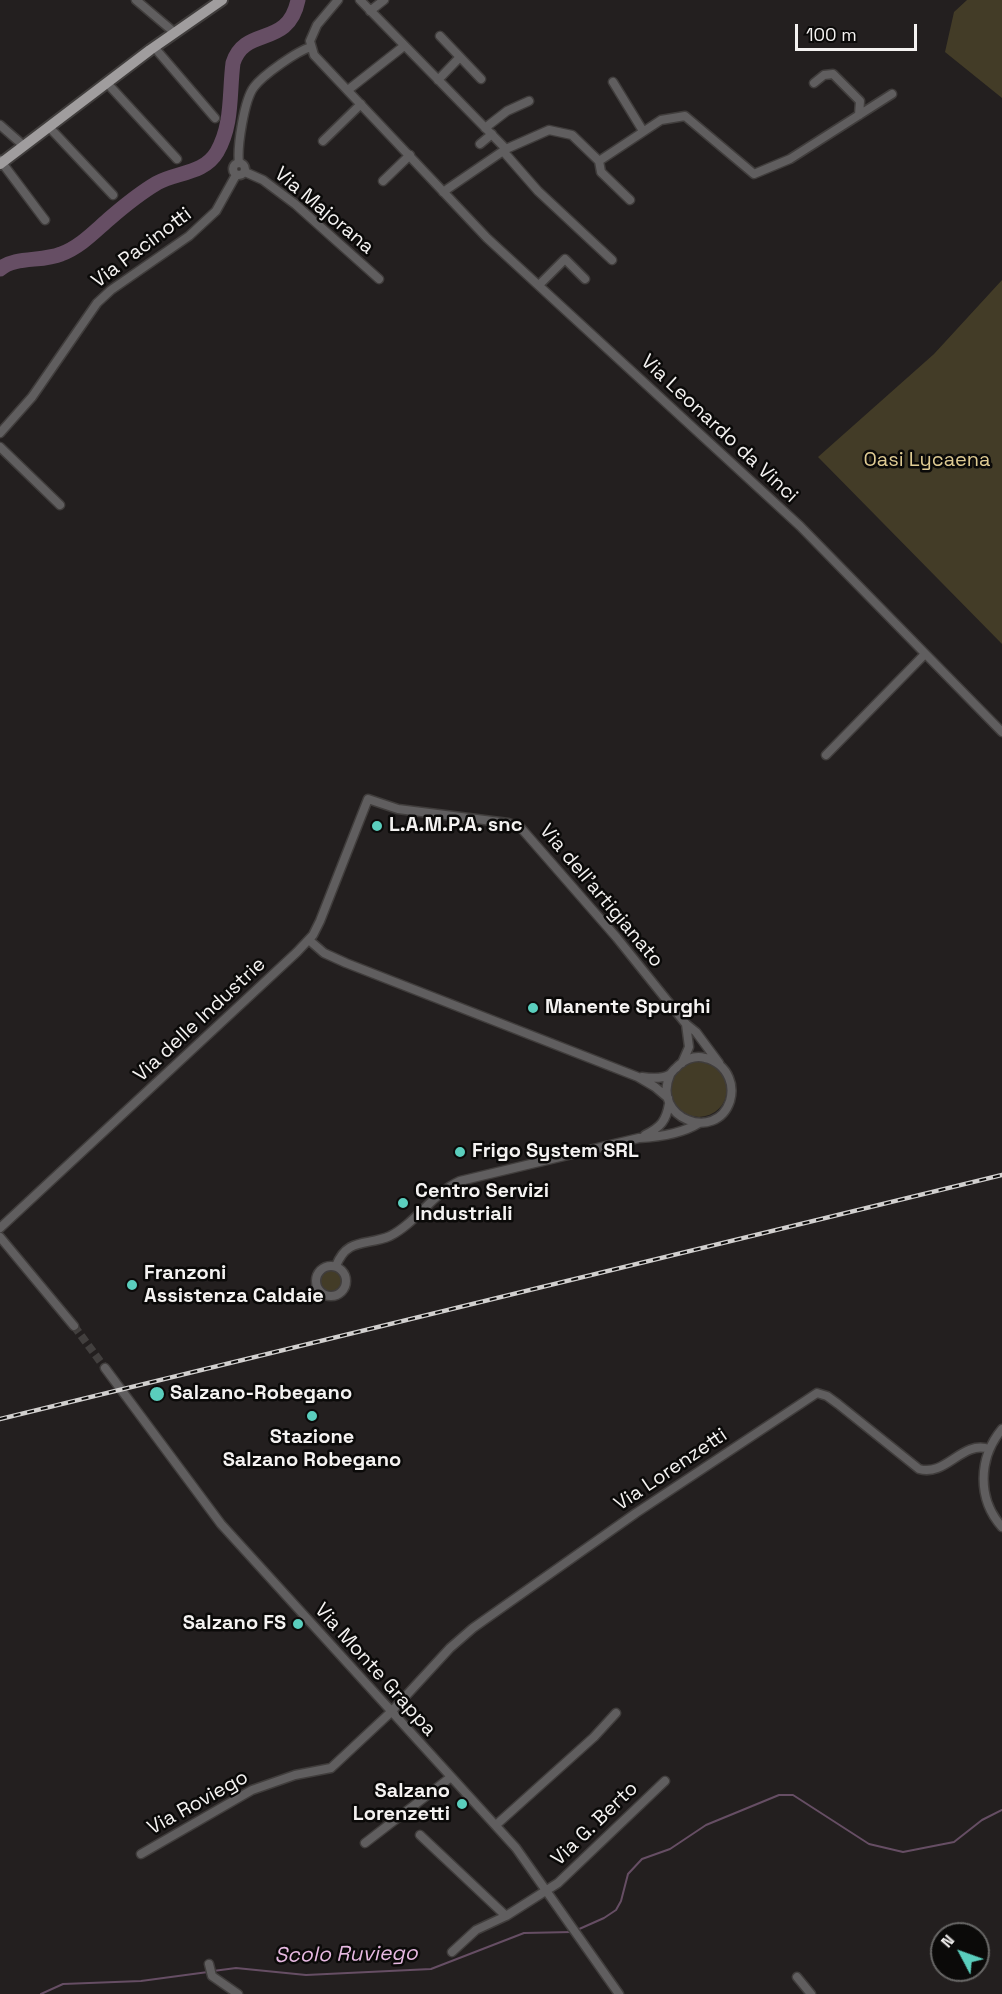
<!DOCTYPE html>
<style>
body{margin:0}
#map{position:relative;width:1002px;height:1994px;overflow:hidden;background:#231f1f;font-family:"Space Grotesk",sans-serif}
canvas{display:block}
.north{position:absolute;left:930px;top:1922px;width:60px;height:60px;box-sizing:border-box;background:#0b0a09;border:2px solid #686766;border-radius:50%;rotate:311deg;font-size:16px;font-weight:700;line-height:24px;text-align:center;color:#f4f2f1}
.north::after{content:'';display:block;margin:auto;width:21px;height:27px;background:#5acebd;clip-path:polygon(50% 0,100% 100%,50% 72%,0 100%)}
.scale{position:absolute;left:795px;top:24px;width:122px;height:27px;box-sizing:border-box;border:3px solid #f4f2f1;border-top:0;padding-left:8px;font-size:18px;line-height:21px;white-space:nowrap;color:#f4f2f1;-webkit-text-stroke:4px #0b0a09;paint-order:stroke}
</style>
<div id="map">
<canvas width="1002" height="1994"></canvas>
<div class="north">N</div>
<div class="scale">100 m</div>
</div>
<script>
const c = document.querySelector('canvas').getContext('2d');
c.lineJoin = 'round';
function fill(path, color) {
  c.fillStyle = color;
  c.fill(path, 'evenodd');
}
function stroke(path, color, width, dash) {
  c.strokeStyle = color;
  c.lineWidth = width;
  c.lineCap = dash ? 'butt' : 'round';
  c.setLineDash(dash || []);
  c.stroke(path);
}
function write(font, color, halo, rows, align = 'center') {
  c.font = font + ' "Space Grotesk",sans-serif';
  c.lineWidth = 5;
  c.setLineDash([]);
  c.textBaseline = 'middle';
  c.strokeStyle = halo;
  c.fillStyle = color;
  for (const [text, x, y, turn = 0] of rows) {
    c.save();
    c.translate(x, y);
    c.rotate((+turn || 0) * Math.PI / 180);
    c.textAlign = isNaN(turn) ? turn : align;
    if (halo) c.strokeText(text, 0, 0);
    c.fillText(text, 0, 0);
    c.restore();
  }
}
fill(new Path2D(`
 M967 0H1002V98L945 52 954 12Z
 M1002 280V644L818 457 934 354Z
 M671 1089a28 28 0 1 1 56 0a28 28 0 1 1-56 0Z
 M320 1280a11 11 0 1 1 22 0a11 11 0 1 1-22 0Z`), '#433c27');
stroke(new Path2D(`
 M577 1930 604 1918 616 1910 621 1901 628 1874 642 1859 670 1849 706 1825 779 1795H793L869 1844 903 1852 954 1842 982 1820 1002 1810
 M213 1971 236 1968 306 1975 431 1969 524 1933 572 1932
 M41 1994 63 1984 141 1981 208 1972`), '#664e64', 2);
stroke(new Path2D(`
 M0 269C15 256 42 262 61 254 80 247 94 232 109 219 124 206 140 193 157 183 177 172 204 174 217 152 233 124 229 94 233 63 245 25 288 49 298 0`), '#664e64', 15);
stroke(new Path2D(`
 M74 1326 105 1368`), '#423f3e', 8, [8, 4]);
const minor = new Path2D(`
 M136 0 175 33
 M338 0 317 25 310 41 314 55 487 238 800 526 1002 732
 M360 0 506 149
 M370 11 384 0
 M440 36 481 79
 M154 47 215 118
 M438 80 460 57
 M613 82 643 131
 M107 83 177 159
 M814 83 824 75 833 74 860 101 859 115
 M348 90 404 46
 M0 125 24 146
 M49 127 113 195
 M485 128 507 111 529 101
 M323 141 361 104
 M480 144 492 134
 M503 151 538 191 612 260
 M0 160 45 220
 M599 161 601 172 630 200
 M239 163C237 147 244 100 254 87 263 75 297 51 311 47
 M233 169a6 6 0 1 1 12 0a6 6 0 1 1-12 0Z
 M245 172 263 180 295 204 379 279
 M383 181 410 155
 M443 192 506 149 549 130 572 135 599 161 661 120 685 116 754 174 790 159 892 94
 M539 285 565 259 585 279
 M0 433 32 397 97 303 111 290 189 236 216 211 236 175
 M0 447 60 505
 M826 755 925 654
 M309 940 324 953 346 963 638 1077 655 1087 668 1098
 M682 1063 689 1047 686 1024
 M642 1077C650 1078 662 1079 669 1075 670 1075 675 1068 676 1068 683 1060 694 1055 705 1058 716 1060 725 1068 729 1078 732 1085 732 1094 730 1101 716 1143 651 1118 670 1075
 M645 1135C661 1127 666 1121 669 1104
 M0 1228 297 952 313 935 320 921 368 799 398 809 508 823 521 828 617 938 686 1024 696 1032 719 1063
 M0 1237 74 1326
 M316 1281a15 15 0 1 1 30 0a15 15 0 1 1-30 0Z
 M336 1266C347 1237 367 1246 390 1236 416 1223 433 1193 460 1181L639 1138C658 1137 683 1133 699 1123
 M105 1368 221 1524 516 1848 619 1994
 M1002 1429C978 1458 977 1499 1002 1527
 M496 1825 594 1737 616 1713
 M420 1835 506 1916
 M365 1843 451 1777
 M141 1854 252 1790 295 1775 331 1768 391 1712 450 1648 473 1628 636 1513 817 1393 827 1396 838 1404 919 1469C946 1477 962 1440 989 1449
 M452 1952 476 1930 506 1916 558 1883 665 1781
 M209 1964 212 1976 238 1994
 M797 1977 811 1994`);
const major = new Path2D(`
 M0 164 150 50 222 0`);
stroke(minor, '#403d3c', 11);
stroke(major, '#403d3c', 14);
stroke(minor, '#605e5f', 8);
stroke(major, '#a09d9e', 10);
const rail = new Path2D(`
 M0 1419 1002 1175`);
stroke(rail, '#d1cfce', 4.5);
stroke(rail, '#0b0a09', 2, [7]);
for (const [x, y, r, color] of [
 [377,826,6,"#5acebd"],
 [533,1008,6,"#5acebd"],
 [460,1152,6,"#5acebd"],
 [403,1203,6,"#5acebd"],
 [132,1285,6,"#5acebd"],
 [157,1394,8,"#5acebd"],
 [312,1416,6,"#5acebd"],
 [298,1624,6,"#5acebd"],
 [462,1804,6,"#5acebd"]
]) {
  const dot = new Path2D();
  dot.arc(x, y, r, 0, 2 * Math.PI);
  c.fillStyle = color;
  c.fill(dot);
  stroke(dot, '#0b0a09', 2);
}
write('20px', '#f4f2f1', '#0b0a09', [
 ["Via Majorana",324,211,40],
 ["Via Pacinotti",142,248,-37],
 ["Via Leonardo da Vinci",719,429,43],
 ["Via dell'artigianato",601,896,50],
 ["Via delle Industrie",200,1020,-43],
 ["Via Lorenzetti",671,1470,-34],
 ["Via Monte Grappa",375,1670,48],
 ["Via Roviego",198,1803,-29],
 ["Via G. Berto",595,1824,-44]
]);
write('20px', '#dfcb93', '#0b0a09', [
 ["Oasi Lycaena",927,461]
]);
write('bold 20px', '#f4f2f1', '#0b0a09', [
 ["L.A.M.P.A. snc",389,826],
 ["Manente Spurghi",545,1008],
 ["Frigo System SRL",472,1152],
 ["Centro Servizi",415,1192],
 ["Industriali",415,1215],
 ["Franzoni",144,1274],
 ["Assistenza Caldaie",144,1297],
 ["Salzano-Robegano",170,1394],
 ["Stazione",312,1438,"center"],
 ["Salzano Robegano",312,1461,"center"],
 ["Salzano FS",286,1624,"right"],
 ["Salzano",450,1792,"right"],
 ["Lorenzetti",450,1815,"right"]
], 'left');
write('italic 21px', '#e7b9e2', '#0b0a09', [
 ["Scolo Ruviego",346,1955,-1]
]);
</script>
